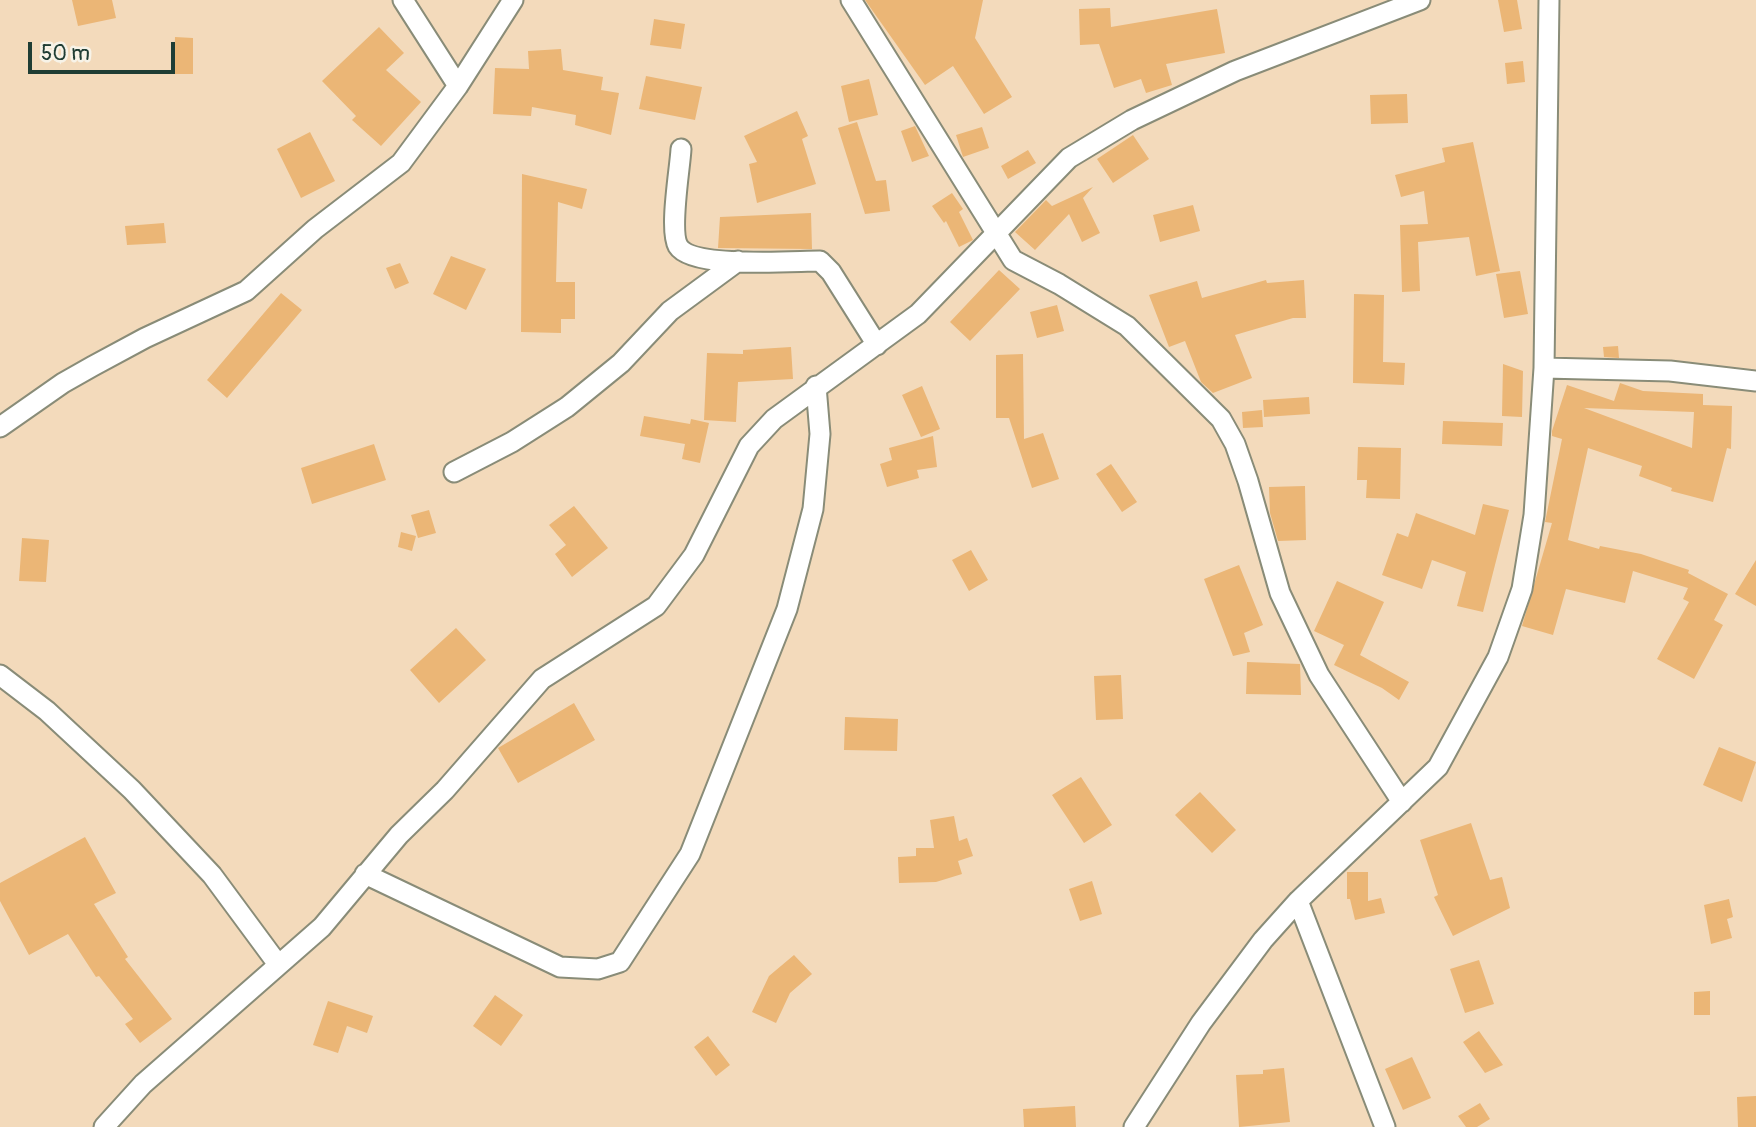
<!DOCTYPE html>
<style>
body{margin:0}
#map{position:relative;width:1756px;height:1127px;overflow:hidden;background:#f3dabb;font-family:Pangolin,sans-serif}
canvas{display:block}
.scale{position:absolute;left:28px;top:42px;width:147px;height:32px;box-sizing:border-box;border:4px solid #1f3d34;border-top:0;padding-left:9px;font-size:21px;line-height:24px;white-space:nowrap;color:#1f3d34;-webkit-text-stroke:5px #f7f3e8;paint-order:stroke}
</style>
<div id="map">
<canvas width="1756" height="1127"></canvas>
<div class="scale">50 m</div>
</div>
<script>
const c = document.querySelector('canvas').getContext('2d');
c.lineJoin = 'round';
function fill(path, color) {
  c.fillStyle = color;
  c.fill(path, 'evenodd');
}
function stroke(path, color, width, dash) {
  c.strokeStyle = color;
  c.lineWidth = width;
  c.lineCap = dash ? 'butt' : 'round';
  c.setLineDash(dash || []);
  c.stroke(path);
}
fill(new Path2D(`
 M72 0H112L116 18 78 26Z
 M865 0H983L975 38 1012 97 984 114 953 66 925 85Z
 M1498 0H1517L1522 29 1504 32Z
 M1110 8 1111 27 1217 9 1225 53 1166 64 1172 85 1146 93 1141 79 1114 88 1099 44 1080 45 1079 9Z
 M654 19 685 24 681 49 650 45Z
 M379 27 404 53 386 70 421 102 381 146 352 120 356 116 322 81Z
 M175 37 193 38V74H174Z
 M561 49 563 70 603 77 601 90 619 93 611 135 575 125 576 115 532 107 531 116 493 114 495 68 529 69 528 51Z
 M1523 61 1525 82 1507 84 1505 63Z
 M646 76 702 87 695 120 639 109Z
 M869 79 878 115 849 122 841 86Z
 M1407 94 1408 123 1371 124 1370 95Z
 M797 111 808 136 802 139 816 184 757 203 749 164 757 162 744 136Z
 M857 122 876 181 886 180 890 211 865 214 838 128Z
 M915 126 929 156 912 162 901 131Z
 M982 127 989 148 963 157 956 135Z
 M310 132 335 181 301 198 277 149Z
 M1133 135 1149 159 1113 183 1097 159Z
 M1473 142 1500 271 1476 276 1469 237 1418 242 1420 291 1402 292 1400 225 1428 224 1424 191 1401 197 1395 175 1445 162 1442 148Z
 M1028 150 1036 163 1008 179 1001 166Z
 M522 174 587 189 582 209 558 202 556 282H575V319H561V333L521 332Z
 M1093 187 1083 198 1100 233 1082 242 1069 214 1035 250 1015 232 1046 200 1052 206Z
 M952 193 963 209 959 212 973 240 959 247 946 221 944 223 932 206Z
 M1193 205 1200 231 1160 242 1153 215Z
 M811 213 812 249 718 248 720 217Z
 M164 223 166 243 127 245 125 226Z
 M451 256 486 269 466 310 433 294Z
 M400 263 409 283 395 289 386 268Z
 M999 270 1020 289 970 341 950 322Z
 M1520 271 1528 314 1504 318 1496 274Z
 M1266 280 1267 283 1304 280 1306 318H1293L1235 335 1252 378 1213 393 1201 382 1185 341 1169 347 1149 295 1197 281 1202 298Z
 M281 293 302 310 227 398 207 380Z
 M1354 294 1384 295 1383 362 1405 363 1404 385 1353 383Z
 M1057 305 1064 331 1037 338 1030 312Z
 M1618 346 1619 358 1604 357 1603 347Z
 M791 347 793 379 738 382 736 422 704 420 707 353 743 354V350Z
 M1023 354 1024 439 1043 433 1059 479 1032 488 1009 418H996V355Z
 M1503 364 1523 371 1522 417 1502 416Z
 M1620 383 1643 391 1703 394V405L1732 406 1731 449 1727 448 1713 502 1671 491 1672 488 1639 476 1642 466 1588 448 1568 540 1599 549 1600 546 1641 554 1689 570 1688 573 1728 594 1714 620 1723 625 1694 679 1657 659 1689 602 1683 599 1688 588 1633 571 1625 603 1566 589 1553 635 1522 626 1552 523 1545 522 1562 439 1552 436V431L1567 385 1614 401ZM1584 408 1694 412 1692 448Z
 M922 386 940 429 921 437 902 395Z
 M1309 397 1310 414 1264 417 1263 400Z
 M1262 410 1263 427 1243 428 1242 412Z
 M644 416 690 424 691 419 709 423 700 463 682 459 685 444 640 436Z
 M1443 421 1503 423 1502 446 1442 444Z
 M933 436 937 467 917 470 919 478 887 487 880 464 892 460 889 448Z
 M374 444 386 480 312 504 301 468Z
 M1358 447 1401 448 1400 499 1366 498 1367 480H1357Z
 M1111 464 1137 502 1122 512 1096 474Z
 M1305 486 1306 540 1278 541 1270 513 1269 487Z
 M1483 504 1509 510 1483 612 1457 606 1466 572 1432 560 1422 589 1382 575 1397 533 1408 537 1416 513 1475 535Z
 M574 506 608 548 572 577 555 554 566 545 549 525Z
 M429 510 436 533 418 538 411 515Z
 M401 532 416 536 412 551 398 547Z
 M22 538 49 540 46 582 19 581Z
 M971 550 988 580 969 591 952 560Z
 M1756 560V606L1735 594Z
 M1239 565 1263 625 1244 633 1250 652 1233 656 1204 579Z
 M1337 581 1384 602 1360 655 1409 682 1399 700 1382 688 1334 665 1344 645 1314 631Z
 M456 628 486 660 439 703 410 670Z
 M1247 662 1300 664 1301 695 1246 694Z
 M1121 675 1123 719 1096 720 1094 676Z
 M574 703 595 740 518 783 498 748Z
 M845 717 898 719 897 751 844 750Z
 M1719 747 1756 762 1742 802 1703 785Z
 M1081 777 1112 825 1084 843 1052 795Z
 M1200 792 1236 830 1212 853 1175 815Z
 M954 816 959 841 967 838 973 856 958 861 962 874 936 882 899 883 898 857 916 856V848H934L930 820Z
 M1471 823 1490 880 1502 877 1510 908 1453 936 1434 897 1438 895 1420 840Z
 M85 837 116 893 94 904 128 957 125 959 172 1019 140 1043 125 1024 133 1019 99 976 96 977 68 934 29 955 0 901V883Z
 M1347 872H1368V901L1381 898 1385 913 1355 920 1350 899H1347Z
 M1092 881 1102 914 1080 921 1069 889Z
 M1729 899 1733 917 1727 919 1732 938 1711 944 1704 905Z
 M794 955 812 974 790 993 776 1023 752 1012 769 976Z
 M1479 960 1494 1004 1465 1013 1450 969Z
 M1710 991V1015H1694V992Z
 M495 995 523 1015 501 1046 473 1026Z
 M328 1001 373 1016 367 1033 347 1026 338 1053 313 1045Z
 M1479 1031 1503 1065 1485 1073 1463 1042Z
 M708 1036 730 1065 716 1076 694 1047Z
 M1412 1057 1431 1098 1403 1110 1385 1069Z
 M1284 1068 1290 1122 1239 1127 1236 1075 1263 1074V1070Z
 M1756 1096V1127H1738L1737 1097Z
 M1480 1103 1490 1119 1477 1127H1466L1458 1116Z
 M1075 1106 1076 1127H1024L1023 1109Z`), '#ebb676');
const street = new Path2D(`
 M403 0 458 86
 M851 0 1013 260 1059 284 1127 326 1221 419 1235 444 1248 481 1280 593 1319 675 1402 802
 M681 149C680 169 669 230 678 246 692 269 792 261 820 261L831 272 877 345
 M1544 368 1670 371 1756 381
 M0 427 63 383 93 366 145 338 246 291 315 229 401 163 458 86 513 0
 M454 472 512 442 567 407 621 363 670 311 738 261
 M0 675 47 711 132 790 212 875 277 963
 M365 874 560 967 598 969 620 962 690 854 787 609 813 509 820 434 816 386
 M1298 901 1385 1127
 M104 1127 143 1084 322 927 399 835 445 790 542 679 656 606 694 555 749 446 774 419 918 314 1069 158 1132 120 1235 71 1420 0
 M1134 1127 1201 1023 1263 940 1298 901 1438 767 1498 657 1522 589 1534 515 1544 368 1549 0`);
stroke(street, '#898c78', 23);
stroke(street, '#fff', 19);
</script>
